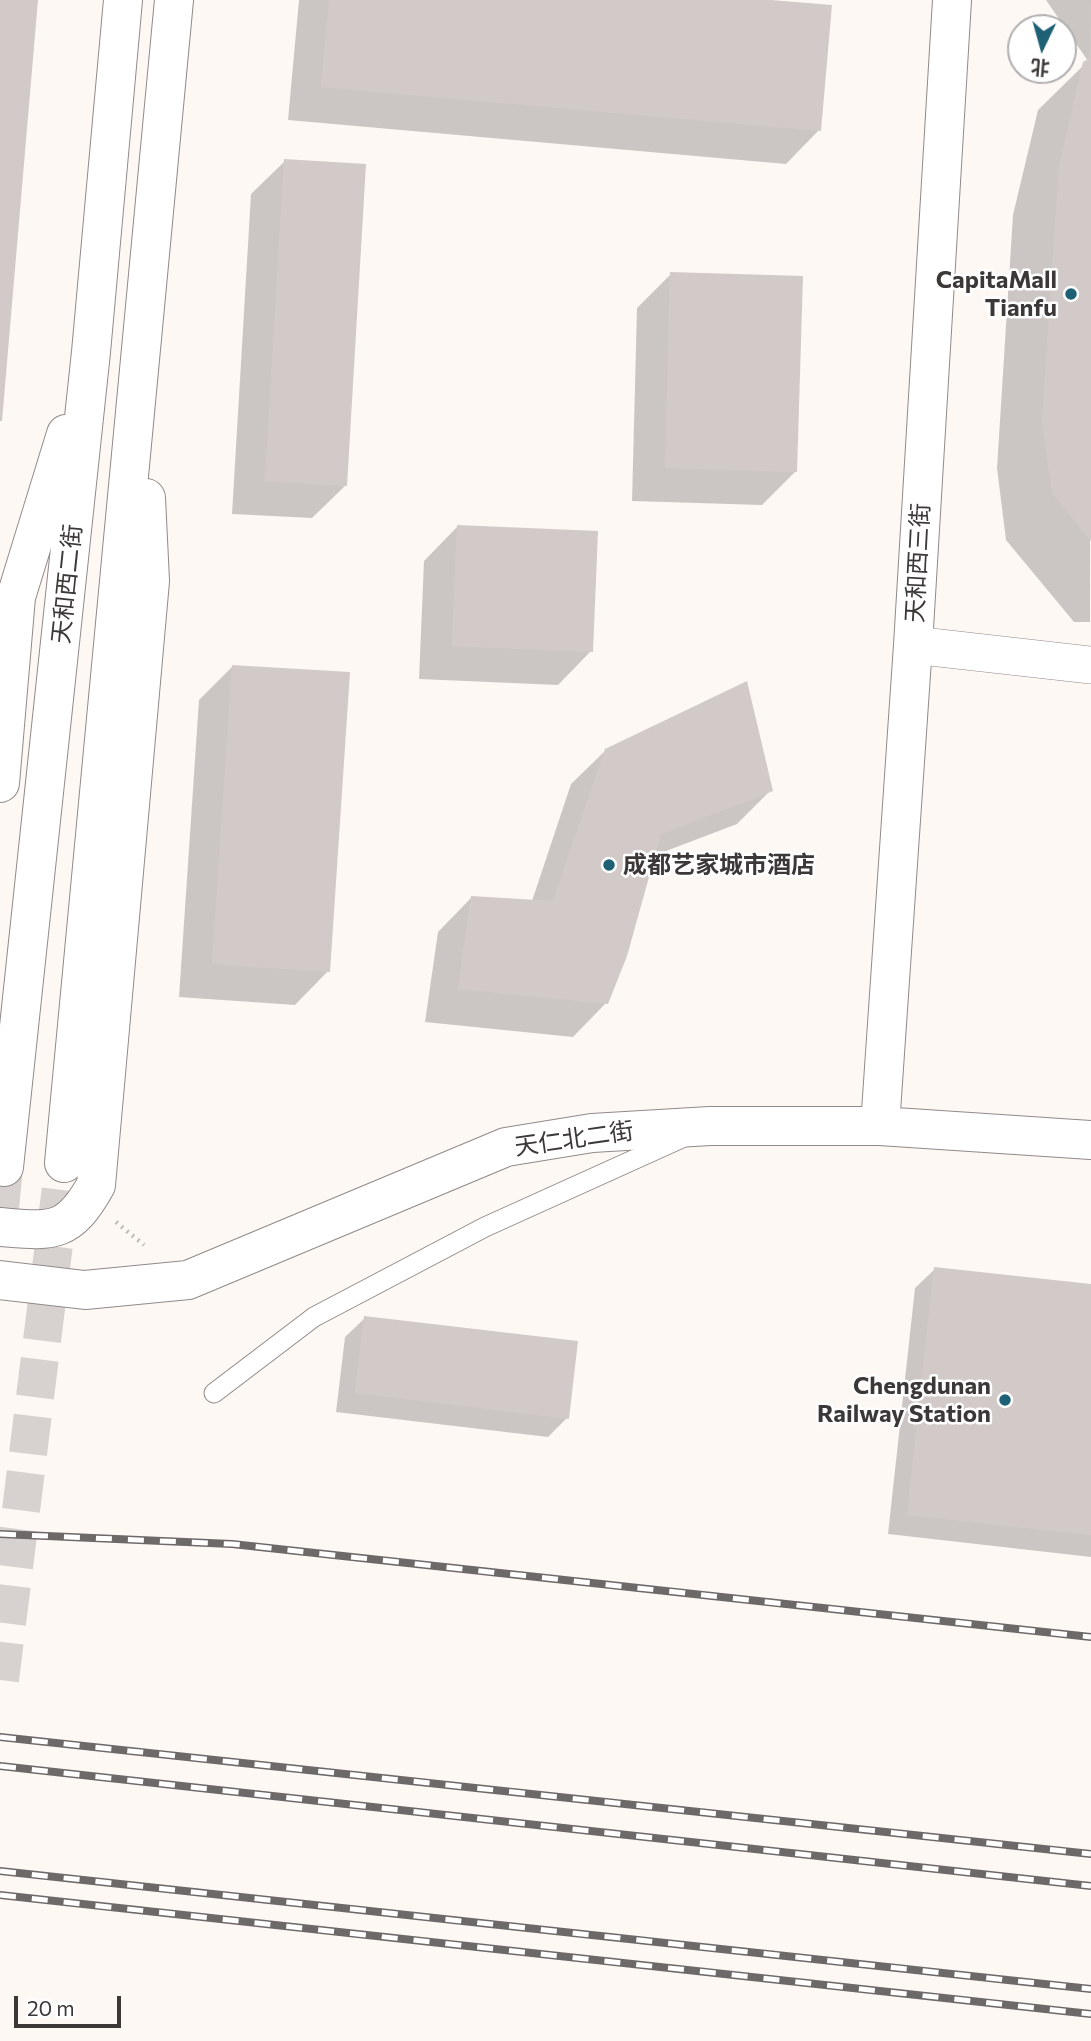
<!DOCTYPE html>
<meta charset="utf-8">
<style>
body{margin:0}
#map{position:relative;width:1091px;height:2041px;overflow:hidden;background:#fef8f5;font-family:Commissioner,"Noto Sans SC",sans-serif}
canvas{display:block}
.north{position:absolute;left:1007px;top:14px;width:70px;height:70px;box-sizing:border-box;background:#fff;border:2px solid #b1afaf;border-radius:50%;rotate:185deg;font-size:19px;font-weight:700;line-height:28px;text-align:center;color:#3b3837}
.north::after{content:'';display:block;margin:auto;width:24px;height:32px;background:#1e6174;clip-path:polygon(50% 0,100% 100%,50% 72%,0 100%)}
.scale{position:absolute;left:14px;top:1996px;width:107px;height:32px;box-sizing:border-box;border:4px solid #3b3837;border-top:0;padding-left:9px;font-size:21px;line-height:24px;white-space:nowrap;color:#3b3837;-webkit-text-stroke:5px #fff;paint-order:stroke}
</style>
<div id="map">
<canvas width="1091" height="2041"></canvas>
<div class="north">北</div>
<div class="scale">20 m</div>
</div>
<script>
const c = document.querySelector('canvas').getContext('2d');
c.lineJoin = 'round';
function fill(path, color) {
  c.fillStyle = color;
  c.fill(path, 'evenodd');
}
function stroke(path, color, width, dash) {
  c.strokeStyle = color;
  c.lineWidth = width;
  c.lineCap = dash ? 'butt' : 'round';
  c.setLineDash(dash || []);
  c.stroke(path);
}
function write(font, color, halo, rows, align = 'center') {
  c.font = font + ' Commissioner,"Noto Sans SC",sans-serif';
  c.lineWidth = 5;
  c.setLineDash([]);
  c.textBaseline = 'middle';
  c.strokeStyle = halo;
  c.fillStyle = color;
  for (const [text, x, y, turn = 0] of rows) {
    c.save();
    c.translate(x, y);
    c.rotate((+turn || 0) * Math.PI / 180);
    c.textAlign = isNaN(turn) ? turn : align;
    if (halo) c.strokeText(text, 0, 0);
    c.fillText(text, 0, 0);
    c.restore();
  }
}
fill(new Path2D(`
 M299 0H751L819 130 786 164 288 120Z
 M1046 0H1091L1090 622H1074L1006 540 997 468 1013 215 1038 110 1088 61Z
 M285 161 346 485 312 518 232 514 251 194Z
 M671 274 796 471 762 505 632 501 637 308Z
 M457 527 591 651 558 685 419 679 424 561Z
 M233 666 328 971 295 1005 179 997 199 700Z
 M606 750 771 790 737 824 653 856 606 1003 573 1037 425 1022 438 932 471 898 532 901 571 784Z
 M935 1269 1091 1286V1557L888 1534 915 1288Z
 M365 1318 567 1418 548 1437 336 1412 345 1337Z`), '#0003');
fill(new Path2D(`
 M0 0H38L2 421H0Z
 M329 0H771L832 5 821 131 321 87Z
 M1091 57V541L1052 493 1042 421 1059 167 1083 62Z
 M284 159 366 164 347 486 265 481Z
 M670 272 803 276 797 472 665 468Z
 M457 525 598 531 593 652 452 646Z
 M232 665 350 672 330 972 212 964Z
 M747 681 773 791 661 834 627 956 608 1004 458 989 471 896 553 901 605 749Z
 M934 1267 1091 1284V1535L907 1515Z
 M364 1316 578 1341 569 1419 355 1393Z`), '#d1cac8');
stroke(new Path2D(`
 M0 1208 4 1167
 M0 1680 64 1163`), '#d7d2cf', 38, [38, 19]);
const service = new Path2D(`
 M214 1393 314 1317 485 1227 684 1137`);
const minor = new Path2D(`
 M913 645 1091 665`);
const tertiary = new Path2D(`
 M0 783 16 597 66 434
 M880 1126 913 645 952 0
 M64 1163 174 0
 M4 1167 91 352 123 0
 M0 1227C52 1231 68 1235 96 1185L150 581 146 498
 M0 1280 85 1290 188 1280 506 1147 592 1133 710 1126H880L1091 1140`);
stroke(service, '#908a88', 21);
stroke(minor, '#908a88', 38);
stroke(tertiary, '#908a88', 40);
stroke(new Path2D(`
 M116 1222 144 1245`), '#bfbab8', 4.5, [2, 5]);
stroke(service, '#fff', 19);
stroke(minor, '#fff', 37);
stroke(tertiary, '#fff', 38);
const rail = new Path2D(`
 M0 1534 232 1544 1091 1637
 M0 1737 1091 1854
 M0 1766 1091 1886
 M0 1871 1091 1989
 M0 1895 1091 2014`);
stroke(rail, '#6d6968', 8);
stroke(rail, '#fff', 5, [16]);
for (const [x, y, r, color] of [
 [1071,294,7,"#1e6174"],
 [609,865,7,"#1e6174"],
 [1005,1400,7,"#1e6174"]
]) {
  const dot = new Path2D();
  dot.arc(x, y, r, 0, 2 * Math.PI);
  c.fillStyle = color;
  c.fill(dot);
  stroke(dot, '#fff', 2.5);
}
write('bold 24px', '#3b3837', '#fff', [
 ["CapitaMall",1057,280],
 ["Tianfu",1057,308],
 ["成都艺家城市酒店",623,865,"left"],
 ["Chengdunan",991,1386],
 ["Railway Station",991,1414]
], 'right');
write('24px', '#3b3837', '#fff', [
 ["天和西三街",918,563,-87],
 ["天和西二街",67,584,-84],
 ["天仁北二街",574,1139,-8]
]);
</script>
